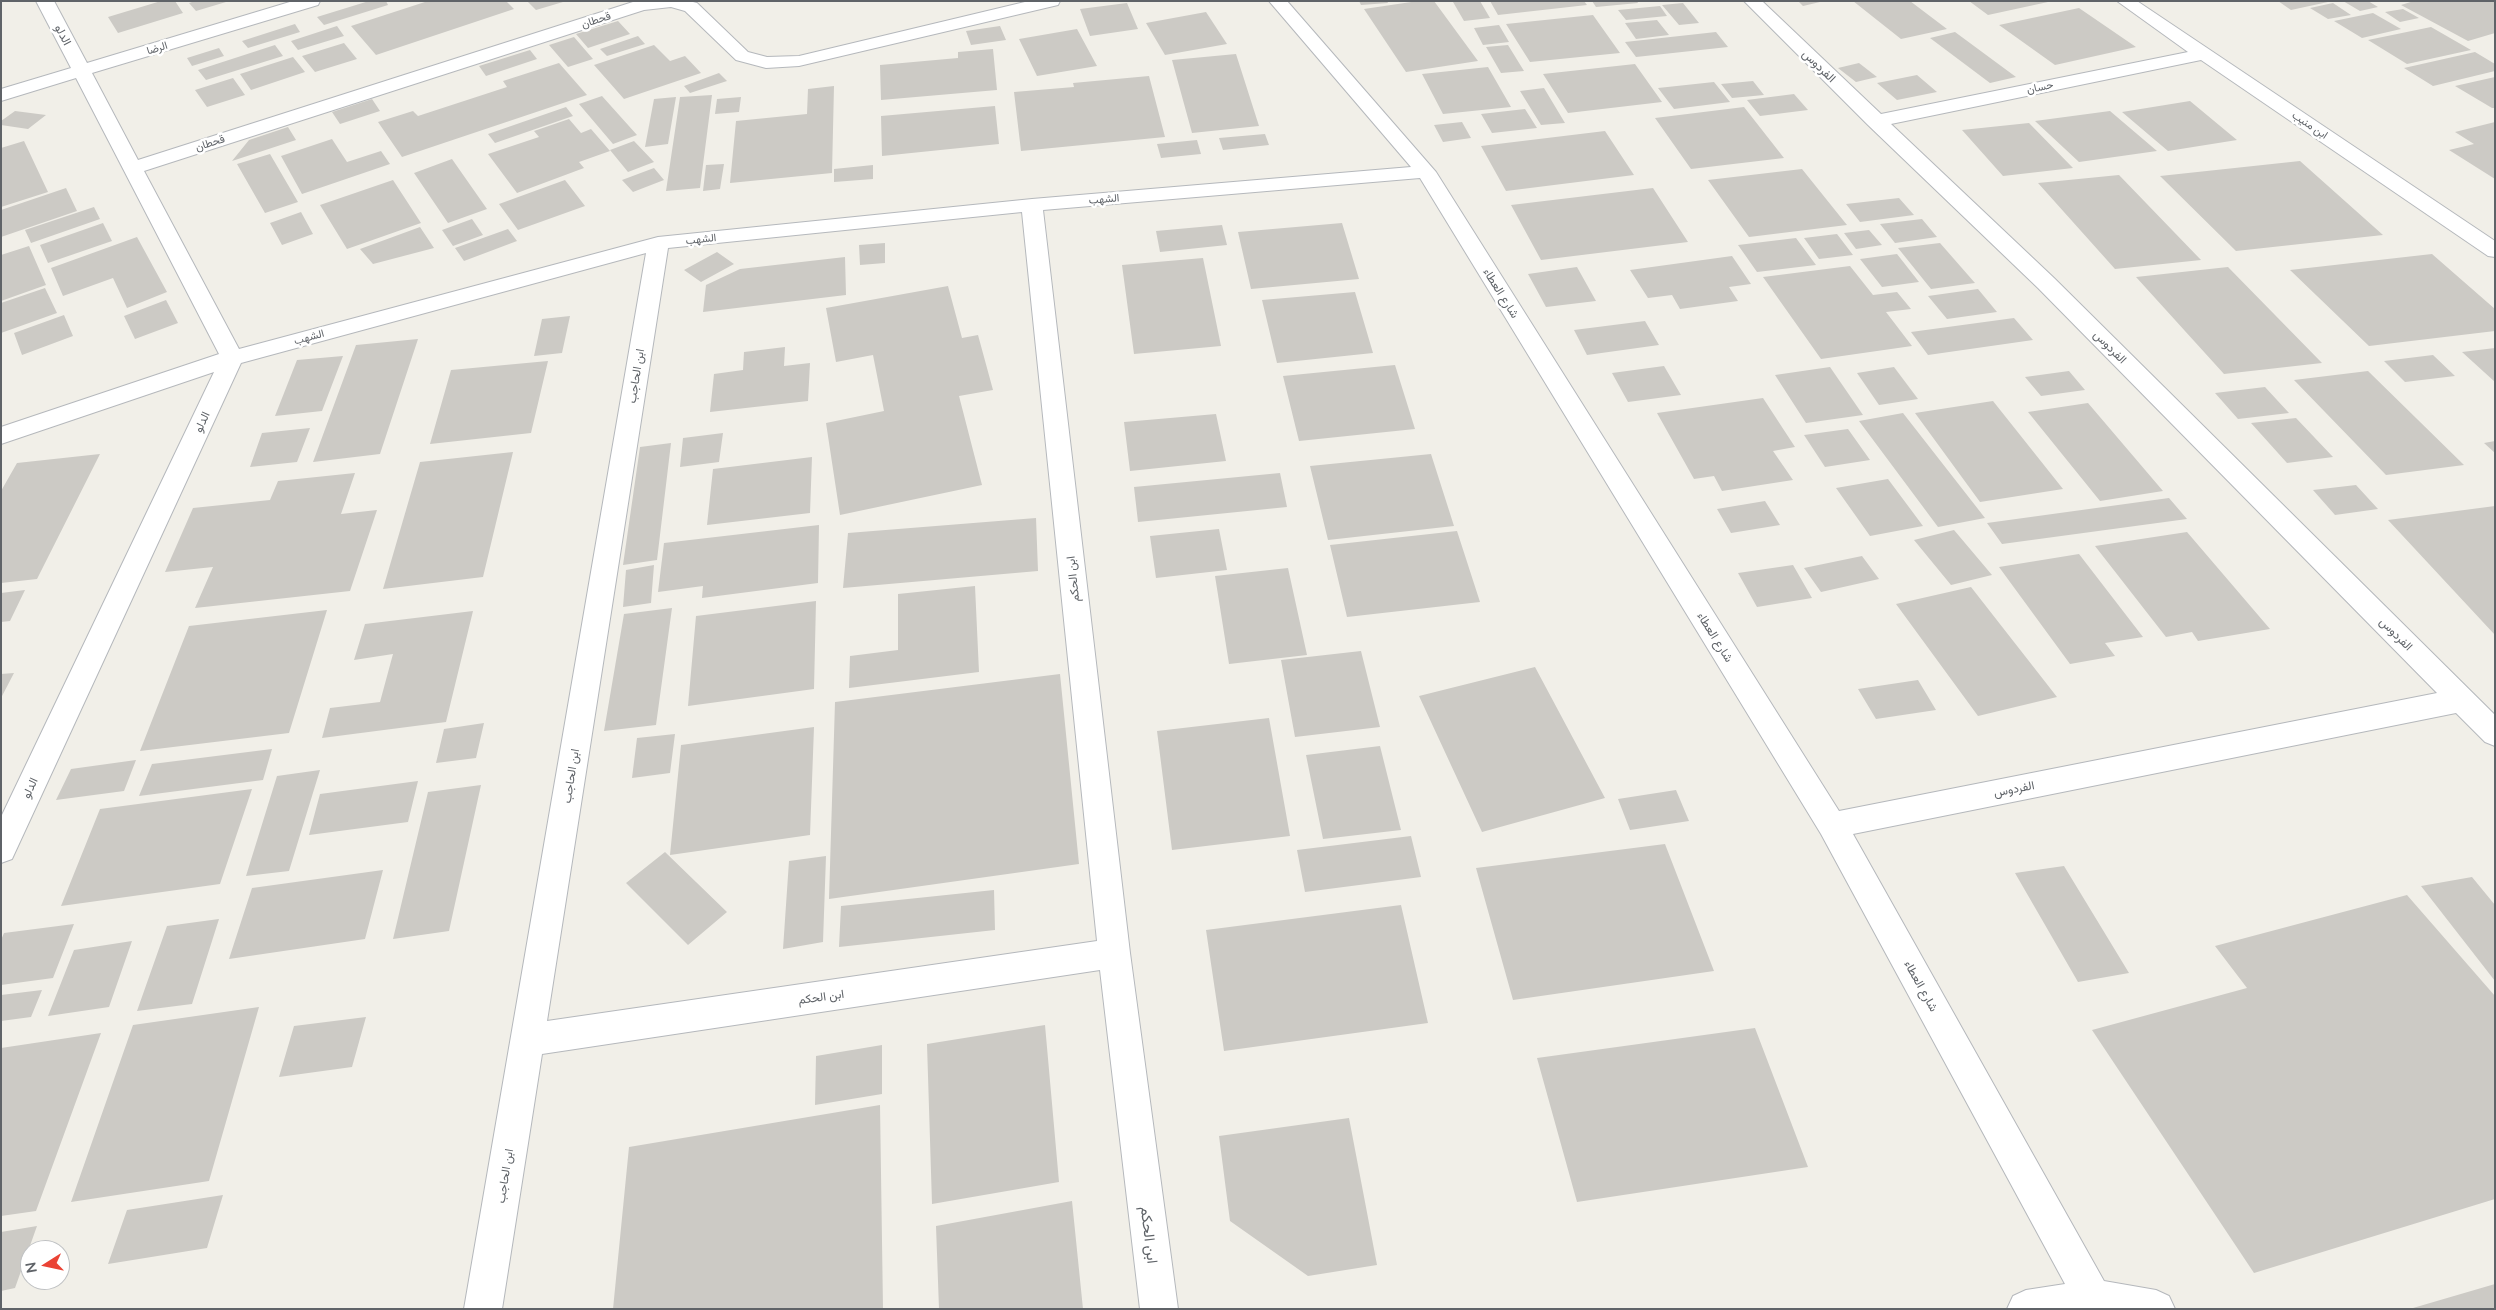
<!DOCTYPE html>
<meta charset="utf-8">
<style>
body{margin:0}
#map{position:relative;width:2496px;height:1310px;overflow:hidden;background:#f1efe8;font-family:Lato,sans-serif}
canvas{display:block}
.frame{position:absolute;inset:0;border:2px solid #5f6368;pointer-events:none}
.north{position:absolute;left:20px;top:1240px;width:50px;height:50px;box-sizing:border-box;background:#fff;border:1px solid #bfc1c3;border-radius:50%;rotate:260deg;font-size:14px;font-weight:700;line-height:20px;text-align:center;color:#5f6368}
.north::after{content:'';display:block;margin:auto;width:18px;height:22px;background:#ea4335;clip-path:polygon(50% 0,100% 100%,50% 72%,0 100%)}
</style>
<div id="map">
<canvas width="2496" height="1310"></canvas>
<div class="frame"></div>
<div class="north">N</div>
</div>
<script>
const c = document.querySelector('canvas').getContext('2d');
c.lineJoin = 'round';
function fill(path, color) {
  c.fillStyle = color;
  c.fill(path, 'evenodd');
}
function stroke(path, color, width, dash) {
  c.strokeStyle = color;
  c.lineWidth = width;
  c.lineCap = dash ? 'butt' : 'round';
  c.setLineDash(dash || []);
  c.stroke(path);
}
function write(font, color, halo, rows, align = 'center') {
  c.font = font + ' Lato,Vazirmatn,sans-serif';
  c.lineWidth = 5;
  c.setLineDash([]);
  c.textBaseline = 'middle';
  c.strokeStyle = halo;
  c.fillStyle = color;
  for (const [text, x, y, turn = 0] of rows) {
    c.save();
    c.translate(x, y);
    c.rotate((+turn || 0) * Math.PI / 180);
    c.textAlign = isNaN(turn) ? turn : align;
    if (halo) c.strokeText(text, 0, 0);
    c.fillText(text, 0, 0);
    c.restore();
  }
}
fill(new Path2D(`
 M161 1H175L183 13 118 33 108 17Z
 M195 1H226V2L196 11 189 3Z
 M369 1H386L388 5 324 25 317 17Z
 M428 1H506L514 9 376 55 351 26Z
 M527 1H563V2L536 10Z
 M1359 1H1387L1388 3 1361 5Z
 M1418 1H1434L1478 61 1406 72 1364 9Z
 M1480 1 1490 18 1464 21 1453 2Z
 M1490 1H1584L1587 5 1498 15Z
 M1592 1H1637L1638 3 1596 7Z
 M1798 1H1820V2L1803 6Z
 M1853 1H1910L1947 29 1901 39Z
 M1969 1H2048V2L1988 15Z
 M2278 1H2328V2L2291 10Z
 M2343 1H2368L2378 7 2360 11Z
 M2414 1H2495V33L2468 41 2401 5Z
 M1127 3 1138 29 1090 36 1080 9Z
 M1683 3 1699 23 1679 25 1662 5Z
 M2333 3 2351 15 2328 19 2310 8Z
 M1660 6 1667 16 1626 20 1618 10Z
 M2079 8 2136 47 2055 65 1999 25Z
 M2403 9 2419 18 2400 22 2385 12Z
 M1206 12 1227 44 1165 55 1146 23Z
 M2373 13 2401 29 2362 38 2334 21Z
 M1593 15 1620 53 1530 62 1506 24Z
 M1657 20 1669 35 1636 39 1625 23Z
 M618 21 630 34 588 48 576 34Z
 M295 24 300 32 248 48 242 41Z
 M1499 25 1509 42 1483 45 1474 28Z
 M337 26 344 36 298 50 291 41Z
 M1000 26 1006 40 971 45 966 31Z
 M2431 27 2471 50 2407 64 2368 40Z
 M1077 29 1097 66 1037 76 1019 39Z
 M1716 32 1728 47 1636 57 1625 42Z
 M1955 32 2016 77 1990 83 1930 38Z
 M638 36 645 44 607 56 600 49Z
 M574 37 593 59 568 67 549 45Z
 M344 43 357 59 315 72 302 56Z
 M275 45 283 56 206 80 198 70Z
 M654 45 670 61 685 56 701 73 624 99 594 65Z
 M1508 45 1524 71 1501 73 1486 47Z
 M219 48 224 56 192 66 187 58Z
 M993 49 997 90 881 100 880 65 958 58V52Z
 M530 50 537 59 486 76 479 66Z
 M2475 52 2495 64V71L2433 86 2404 68Z
 M1236 54 1259 126 1192 133 1172 60Z
 M293 57 305 72 251 90 240 74Z
 M559 63 587 95 402 157 378 122 413 111 418 116 507 87 503 81Z
 M1859 63 1877 77 1856 82 1838 68Z
 M1635 64 1662 102 1568 113 1543 74Z
 M1488 67 1511 107 1443 114 1422 74Z
 M719 73 727 81 690 93 684 86Z
 M1917 75 1937 92 1897 100 1877 83Z
 M1149 76 1165 137 1021 151 1014 92 1074 87 1073 83Z
 M2495 77V108H2492L2455 86Z
 M233 78 245 95 207 107 195 90Z
 M1753 81 1764 95 1732 98 1721 84Z
 M1714 82 1730 102 1674 109 1658 88Z
 M834 86 832 173 730 183 736 121 807 114 808 89Z
 M1544 88 1565 123 1541 125 1520 91Z
 M1794 94 1808 110 1760 116 1747 100Z
 M712 95 700 188 666 191 680 97Z
 M602 96 637 135 613 144 579 104Z
 M676 97 668 144 645 147 654 99Z
 M741 97 739 112 715 114 717 99Z
 M372 99 380 111 340 124 332 112Z
 M2190 101 2237 140 2168 151 2122 112Z
 M995 106 999 144 882 156 881 116Z
 M566 107 573 116 495 143 488 134Z
 M1744 107 1784 158 1691 169 1655 118Z
 M1525 109 1537 128 1492 133 1481 114Z
 M15 111 46 115 28 129 1 125V121Z
 M2110 111 2157 151 2079 162 2035 121Z
 M569 119 581 133 591 129 610 151 579 162 584 168 517 193 488 154 539 137 534 131Z
 M1462 122 1471 138 1443 142 1434 125Z
 M2495 122V179L2449 150 2474 144 2455 132Z
 M2029 123 2073 168 2003 176 1962 130Z
 M288 127 296 140 232 161 249 140Z
 M1605 131 1634 175 1506 191 1481 146Z
 M1265 134 1269 145 1223 150 1219 138Z
 M332 139 347 162 381 151 390 164 302 194 281 156Z
 M1197 140 1201 154 1161 158 1157 144Z
 M24 141 48 192 1 207V148Z
 M634 141 654 162 628 172 610 150Z
 M270 154 298 202 265 213 237 164Z
 M452 159 487 209 448 223 414 173Z
 M2300 161 2383 235 2236 251 2160 176Z
 M724 164 720 189 703 191 706 165Z
 M873 165V179L834 182V169Z
 M654 168 664 180 633 192 622 180Z
 M1802 169 1847 225 1749 237 1708 180Z
 M2119 175 2201 260 2115 269 2038 183Z
 M393 180 421 223 347 249 320 205Z
 M565 180 585 206 518 230 499 204Z
 M66 188 77 211 1 237V210Z
 M1653 188 1688 242 1541 260 1511 205Z
 M1899 198 1914 215 1860 222 1846 204Z
 M94 207 100 219 31 243 25 230Z
 M301 212 313 234 282 245 270 223Z
 M472 219 483 235 453 246 442 230Z
 M1922 219 1937 237 1895 243 1880 224Z
 M103 223 112 241 48 263 40 245Z
 M1342 223 1359 279 1251 289 1238 232Z
 M1222 225 1227 245 1160 252 1156 231Z
 M420 227 434 248 373 264 360 249Z
 M508 229 517 241 464 261 455 248Z
 M1869 230 1882 245 1856 249 1844 233Z
 M1837 234 1853 255 1819 259 1804 238Z
 M137 237 167 292 127 308 113 278 63 296 51 268Z
 M1796 238 1816 265 1757 272 1738 245Z
 M885 243V263L860 265 859 245Z
 M1940 243 1975 283 1931 289 1898 248Z
 M29 246 46 285 1 301V255Z
 M717 252 734 264 701 282 684 270Z
 M1897 254 1919 282 1882 287 1860 259Z
 M2432 254 2495 309V331L2369 346 2290 270Z
 M1732 256 1751 284 1729 287 1738 301 1680 309 1672 295 1648 298 1630 270Z
 M845 257 846 295 703 312 706 285 740 269Z
 M1203 258 1221 346 1134 354 1122 265Z
 M1850 266 1873 295 1897 292 1911 309 1886 312 1912 346 1821 359 1763 277Z
 M1577 267 1596 301 1546 307 1528 274Z
 M2228 267 2322 363 2224 374 2136 277Z
 M948 286 962 338 978 335 993 390 959 396 982 485 840 515 826 423 884 411 873 355 836 362 826 308Z
 M45 288 57 313 1 333V303Z
 M1978 289 1997 312 1947 319 1928 296Z
 M1355 292 1373 353 1277 363 1262 300Z
 M166 300 178 323 135 339 124 316Z
 M64 315 73 336 22 355 14 333Z
 M570 316 562 353 534 356 542 319Z
 M2014 318 2033 340 1928 355 1911 332Z
 M1645 321 1659 345 1587 355 1574 330Z
 M418 339 380 454 313 462 356 345Z
 M785 347 784 366 810 363 808 401 710 412 714 374 743 370 744 352Z
 M2495 348V382L2462 352Z
 M2433 355 2455 376 2405 382 2384 361Z
 M343 356 322 411 275 416 297 360Z
 M548 361 531 433 430 444 451 370Z
 M1395 365 1415 429 1299 441 1283 376Z
 M1664 366 1681 395 1628 402 1612 373Z
 M1830 367 1863 415 1806 423 1775 375Z
 M1894 367 1918 399 1879 405 1857 373Z
 M2069 371 2085 390 2041 396 2025 377Z
 M2368 371 2464 465 2386 475 2294 380Z
 M2265 387 2289 413 2238 419 2215 393Z
 M1763 398 1795 447 1773 451 1793 480 1722 491 1714 476 1694 479 1657 413Z
 M1993 401 2063 489 1980 502 1915 413Z
 M2088 403 2163 491 2100 501 2028 412Z
 M1903 413 1985 518 1938 527 1859 421Z
 M1216 414 1226 461 1130 471 1124 422Z
 M2296 418 2333 457 2287 463 2251 423Z
 M310 428 297 462 250 467 262 433Z
 M1848 429 1870 460 1825 467 1804 435Z
 M723 433 719 462 680 467 683 438Z
 M2495 441V453L2484 443Z
 M671 443 657 560 623 565 640 447Z
 M513 452 483 577 383 589 420 462Z
 M100 454 37 579 1 583V491L17 463Z
 M1431 454 1454 526 1328 540 1310 466Z
 M812 457 810 513 707 525 713 469Z
 M355 473 341 514 377 510 350 591 195 608 213 567 165 572 193 508 270 500 278 481Z
 M1280 473 1287 507 1138 522 1134 487Z
 M1888 479 1923 526 1870 536 1836 488Z
 M2356 485 2378 509 2335 515 2313 490Z
 M2169 498 2187 519 2002 544 1987 523Z
 M1765 501 1780 525 1731 533 1717 509Z
 M2495 506V635L2388 520Z
 M1036 518 1038 571 843 588 848 533Z
 M819 525 818 583 702 598 703 586 658 592 664 543Z
 M1219 529 1227 570 1156 578 1150 536Z
 M1954 530 1992 575 1951 585 1914 540Z
 M1457 531 1480 602 1347 617 1330 545Z
 M2187 532 2270 629 2198 641 2192 632 2166 637 2095 546Z
 M2079 554 2143 637 2105 643 2115 656 2070 664 1999 567Z
 M1862 556 1879 579 1821 592 1804 568Z
 M654 565 651 603 623 607 626 570Z
 M1793 565 1812 598 1757 607 1738 573Z
 M1288 568 1307 655 1229 664 1215 576Z
 M975 586 979 672 849 688 850 656 898 650V594Z
 M1971 587 2057 697 1978 716 1896 604Z
 M25 590 10 621 1 622V593Z
 M816 601 814 689 688 706 696 616Z
 M672 608 656 725 604 731 624 614Z
 M327 610 289 733 140 751 189 626Z
 M473 611 446 722 322 738 330 708 380 702 393 654 354 660 365 624Z
 M1361 651 1380 727 1295 737 1281 660Z
 M1535 667 1605 798 1482 832 1419 696Z
 M14 673 1 698V674Z
 M1060 674 1079 864 829 899 835 702Z
 M1918 680 1936 710 1876 719 1858 689Z
 M1269 718 1290 836 1172 850 1157 731Z
 M484 723 476 758 436 763 444 729Z
 M814 727 810 835 670 855 681 745Z
 M675 734 670 773 632 778 637 738Z
 M1380 746 1401 830 1323 839 1306 755Z
 M272 749 263 780 139 796 152 764Z
 M136 760 124 791 56 800 71 769Z
 M320 770 289 871 246 876 277 776Z
 M418 781 408 822 309 835 320 794Z
 M481 785 449 931 393 939 428 792Z
 M252 789 220 884 61 906 100 809Z
 M1676 790 1689 821 1630 830 1618 799Z
 M1411 836 1421 877 1305 892 1297 850Z
 M1665 844 1714 971 1513 1000 1476 868Z
 M665 852 727 912 688 945 626 883Z
 M826 856 823 942 783 949 789 861Z
 M2064 866 2129 973 2078 982 2015 873Z
 M383 870 365 939 229 959 252 888Z
 M2472 877 2495 905V981L2421 886Z
 M994 890 995 930 839 947 841 906Z
 M2407 895 2495 996V1199L2254 1273 2092 1030 2247 988 2215 946Z
 M1401 905 1428 1023 1224 1051 1206 930Z
 M219 919 192 1004 137 1011 167 926Z
 M74 924 53 978 1 985V940L4 933Z
 M132 941 109 1007 48 1016 74 950Z
 M42 990 31 1017 1 1021V995Z
 M259 1007 209 1181 71 1202 133 1025Z
 M366 1017 352 1067 279 1077 294 1026Z
 M1045 1025 1059 1182 932 1204 927 1044Z
 M1755 1028 1808 1167 1577 1202 1537 1058Z
 M101 1033 36 1211 1 1216V1048Z
 M882 1045V1094L815 1105 816 1056Z
 M880 1105 883 1309H613L629 1147Z
 M1349 1118 1377 1265 1308 1276 1230 1221 1219 1136Z
 M223 1195 207 1248 108 1264 127 1210Z
 M1072 1201 1083 1309H939L936 1226Z
 M37 1226 15 1288 1 1291V1232Z
 M2495 1284V1309H2413V1308Z`), '#cccac5');
const minor = new Path2D(`
 M36 1H54L87 63 293 1H320L318 5 92 73 138 160 636 1H689L697 3 748 52 767 57 799 56 1029 1H1060L1058 5 799 66 766 68 736 60 685 11 671 7 644 10 144 171 239 349 658 237 1032 199 1411 167 1269 1H1287L1436 172 1839 811 2437 693 2038 288 1868 125 1744 1H1762L1881 114 2188 52 2117 1H2137L2495 241V257L2488 256 2201 60 1891 124 2054 278 2495 715V746L2485 742 2456 713 1853 834 2104 1281 2156 1290 2169 1296 2175 1309H2007L2013 1296 2026 1290 2065 1284 1821 834 1420 178 1043 210 1130 953 1178 1309H1140L1100 970 542 1054 502 1309H464L646 253 241 363 12 859 1 863V817L214 372 1 444V427L219 354 76 78 1 101V89L71 68ZM1022 212 1097 941 547 1021 668 248Z`);
stroke(minor, '#b5b8bc', 2);
fill(minor, '#fff');
write('11px', '#5f6368', '#fff', [
 ["قحطان",596,20,-18],
 ["الرضا",157,48,-17],
 ["حسان",2040,87,-12],
 ["ابن منيب",2310,125,34],
 ["قحطان",210,143,-18],
 ["الشهب",1104,199,-5],
 ["الشهب",701,239,-6],
 ["الشهب",309,337,-15]
]);
write('12px', '#5f6368', '#fff', [
 ["الدلو",63,35,62],
 ["الفردوس",1819,66,44],
 ["شارع العطاء",1501,293,58],
 ["الفردوس",2110,347,45],
 ["ابن الحاجب",636,376,-81],
 ["الدلو",202,422,-65],
 ["ابن الحكم",1073,579,-96],
 ["الفردوس",2396,634,45],
 ["شارع العطاء",1715,637,58],
 ["ابن الحاجب",571,776,-81],
 ["الدلو",30,788,-65],
 ["الفردوس",2014,789,-11],
 ["شارع العطاء",1921,986,61],
 ["ابن الحكم",821,997,-8],
 ["ابن الحاجب",505,1176,-81]
]);
write('15px', '#5f6368', '#fff', [
 ["ابن الحكم",1149,1235,83]
]);
</script>
